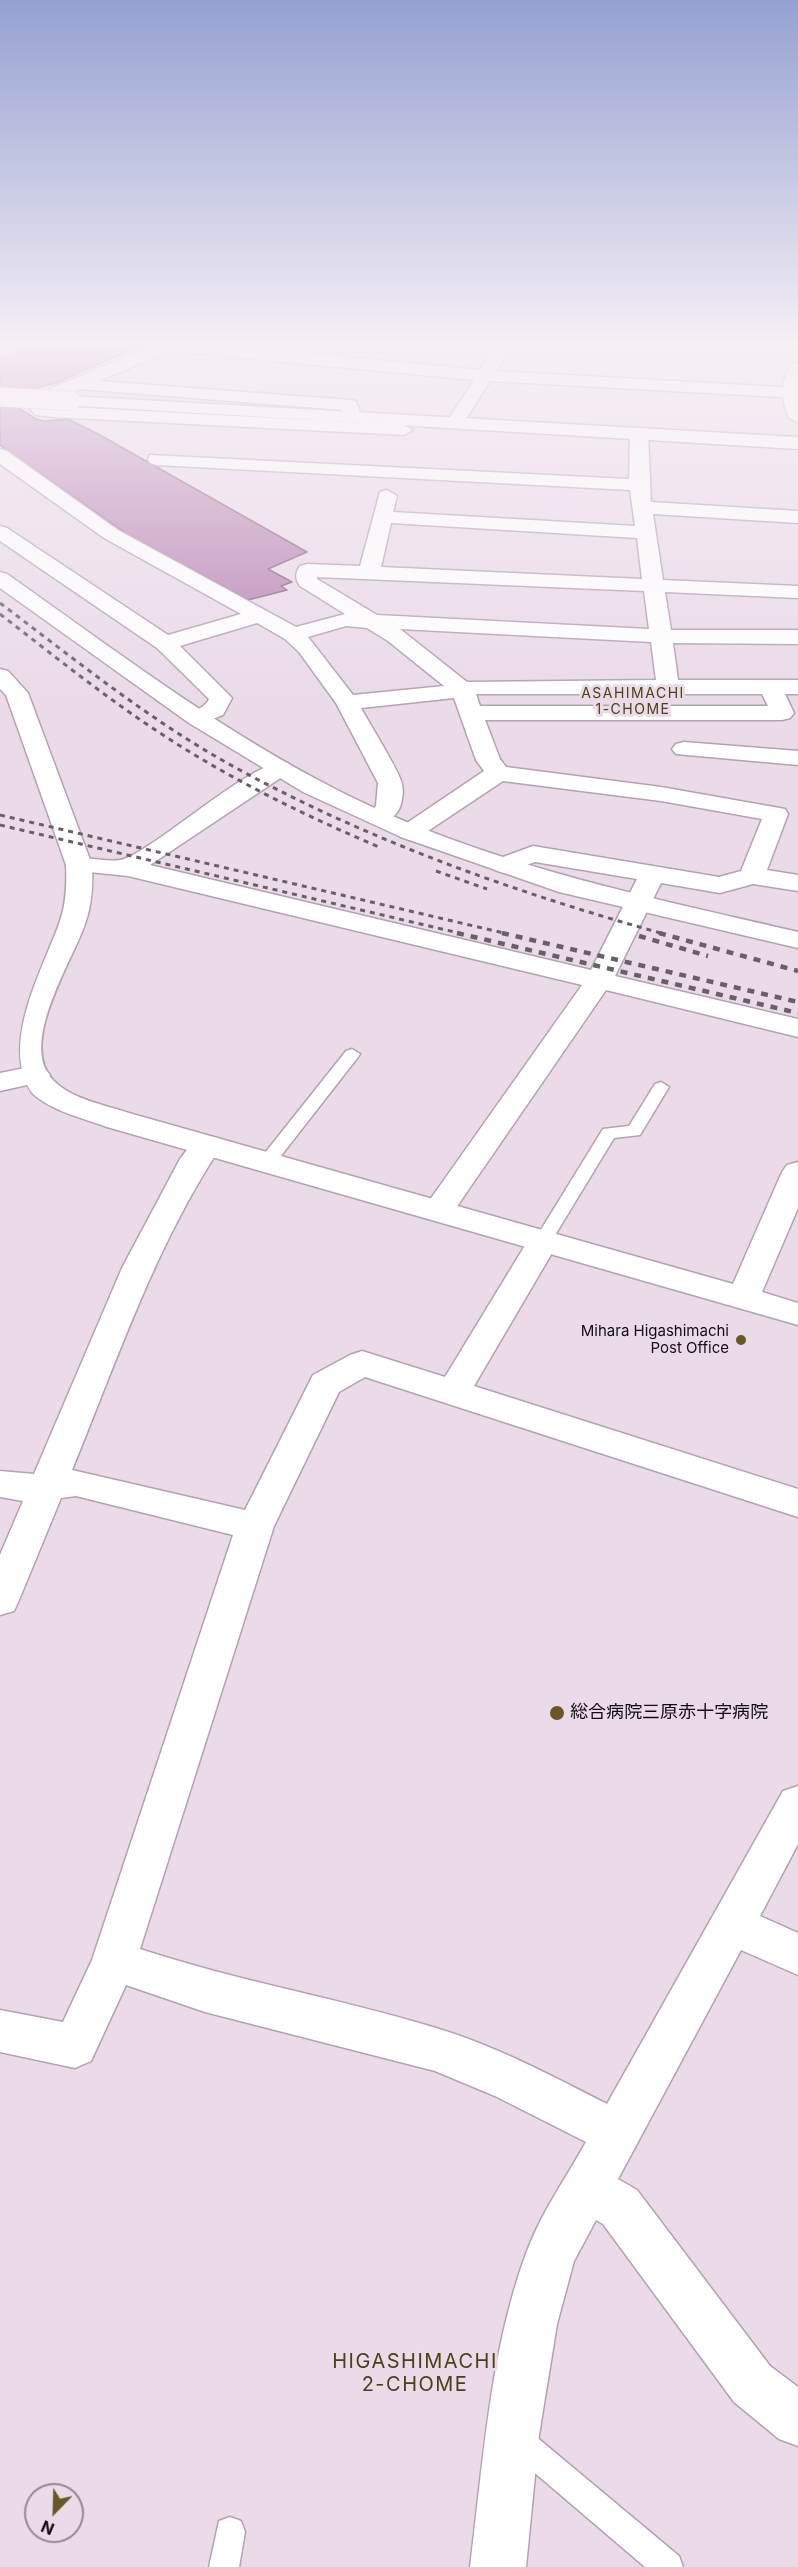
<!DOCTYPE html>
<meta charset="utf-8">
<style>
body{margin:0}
#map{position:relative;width:798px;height:2567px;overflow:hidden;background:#ebdbe9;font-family:Inter,sans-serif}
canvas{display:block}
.north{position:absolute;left:24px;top:2483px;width:60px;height:60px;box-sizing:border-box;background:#ebdbe9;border:2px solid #948893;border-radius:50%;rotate:203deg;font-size:16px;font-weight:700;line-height:24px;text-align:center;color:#110c11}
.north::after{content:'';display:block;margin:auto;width:21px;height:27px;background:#685826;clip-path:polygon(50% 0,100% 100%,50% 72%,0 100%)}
</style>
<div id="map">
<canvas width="798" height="2567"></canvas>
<div class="north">N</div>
</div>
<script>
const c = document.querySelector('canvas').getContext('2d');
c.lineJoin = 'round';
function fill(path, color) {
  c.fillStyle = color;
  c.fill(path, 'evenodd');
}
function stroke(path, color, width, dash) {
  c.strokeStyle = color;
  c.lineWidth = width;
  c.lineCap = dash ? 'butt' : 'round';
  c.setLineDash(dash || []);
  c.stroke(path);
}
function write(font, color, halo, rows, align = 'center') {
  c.font = font + ' Inter,"Noto Sans JP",sans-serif';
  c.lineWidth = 6;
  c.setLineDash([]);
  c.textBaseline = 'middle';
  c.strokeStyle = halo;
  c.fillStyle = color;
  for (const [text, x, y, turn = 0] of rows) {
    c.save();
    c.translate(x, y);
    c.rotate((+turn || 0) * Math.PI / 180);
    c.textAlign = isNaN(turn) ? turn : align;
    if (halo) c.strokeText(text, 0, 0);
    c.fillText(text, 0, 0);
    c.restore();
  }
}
const water = new Path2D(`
 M37 341H151L56 383 25 391 17 407 36 419 44 421 68 419 100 435 307 552 268 569 292 582 281 586 287 590 248 600 127 534 0 445V357Z`);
fill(water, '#b884b2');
stroke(water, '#866082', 1.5);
const service = new Path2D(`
 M352 1049 360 1054 358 1057 273 1166H261L259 1162 261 1158 346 1051Z
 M661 1082 669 1087 640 1135 614 1138 549 1245H537L534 1241 603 1129 629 1126 655 1084Z
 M518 2426 528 2430 679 2556 683 2567H645L508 2450 504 2440 508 2430Z
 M230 2517 241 2521 245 2532 239 2567H209L219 2521Z`);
const minor = new Path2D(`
 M11 341H35L0 357V346Z
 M164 341H187L480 370 498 341H515L496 371 798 388V398L490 381 461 427 455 428 446 423 474 380 169 351 99 381 350 400 356 401 360 412 351 417 345 416 342 410 79 389 50 406 404 425 413 430 404 435 53 417 36 415 28 407 52 388Z
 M756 341H785L798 345V355L758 345Z
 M639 429 648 434 651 502 798 511V523L653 514 663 580 798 586V598L665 592 671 630H798V644L673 643 678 680H798V694H785L794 713 790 718 782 720H485L500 759 506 767 661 787 785 809 788 814 767 870 798 875V891L753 884 720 893 661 883 615 976 798 1019V1037L606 990 449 1218 438 1221 427 1218 422 1211 582 985 128 876 70 870 66 865 70 860C87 855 111 864 124 859 162 845 257 755 288 763L291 768 288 773 150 865 591 970 637 879 535 862 504 873 495 870 491 865 495 860 533 846 719 877 741 871 762 819 661 801 503 781 419 837 410 840 401 837 397 832 401 827 484 771 476 760 454 698 361 708C369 723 400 772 402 784 404 794 402 808 395 815 386 823 380 825 369 822L366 817 376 806 378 783 336 703 299 652 285 639 257 623 180 646 232 698 223 715 197 725 189 723 185 718C192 709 204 710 209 699L157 648 0 541V526L7 528 168 635 241 614 104 538 0 464V449L7 451 118 530 296 627 345 614 300 586C295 580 295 572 300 566L307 564 360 566 380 492 387 490 397 496 393 512 635 526 630 490 157 465 150 463 148 459 150 455 629 479 630 434ZM391 523 637 538 642 579 381 567ZM317 577 644 591 649 629 377 615 317 579ZM346 626 367 628 388 641 444 686 353 695 308 637ZM400 629 651 642 656 680 467 682ZM476 694H762L768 706H480Z
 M684 742 798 751V765L676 754 672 749 676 744Z
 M35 1066 45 1069 50 1075 45 1081 0 1091V1073Z
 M207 1136 218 1138 222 1145C156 1244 117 1360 72 1470L245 1510 313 1375 350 1355 362 1351 445 1377 532 1234 543 1230 554 1234 559 1241 474 1386 798 1489V1517L365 1377 339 1392 274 1526 140 1949C237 1981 338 1998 436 2028 496 2046 552 2076 607 2104L783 1791 798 1786V1844L760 1916 798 1933V1975L741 1950 618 2179 637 2190 770 2366 798 2387V2446L779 2439 734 2402 603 2224 596 2220 574 2261 557 2324 539 2435 526 2567H470C483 2464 490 2349 527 2251 541 2213 566 2178 586 2142L495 2096 435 2071 205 2012 126 1985 91 2061 75 2068 0 2052V2010L63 2022 92 1960 233 1535 76 1496 61 1498 19 1600 14 1611 0 1615V1555L23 1501 0 1497V1471L34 1474 122 1268 180 1159 196 1138Z`);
const tertiary = new Path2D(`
 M798 363V423L789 418C781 398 779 383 792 364Z
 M0 572 7 574C109 646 210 723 320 781 468 861 636 894 798 932V948L559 892 401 837 303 792 189 723 0 588Z
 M0 669 8 671 28 693 92 865C93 885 92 905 85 924 72 962 18 1044 53 1080 71 1099 105 1105 129 1113L733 1284 782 1172 787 1165 798 1162V1208L762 1292 798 1303V1325L107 1127C83 1118 51 1111 32 1093 0 1045 41 973 59 924 66 905 67 885 66 865L6 695 0 689Z`);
const trunk = new Path2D(`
 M71 396 798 437V449L65 405 62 401 65 397Z`);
stroke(service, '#b2a3b0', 3);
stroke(minor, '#b2a3b0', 3);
stroke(tertiary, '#b2a3b0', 3);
stroke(trunk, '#b2a3b0', 3);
fill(service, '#fff');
fill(minor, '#fff');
fill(tertiary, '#fff');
fill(trunk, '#fff');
stroke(new Path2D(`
 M0 603C77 661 153 723 238 769 372 842 517 893 664 934
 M0 614C58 659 115 705 177 744 242 785 311 818 381 848
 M0 815 508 934
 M0 825 463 934
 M436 871 487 889`), '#685f68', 3, [5, 5]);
stroke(new Path2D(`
 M457 933 798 1013
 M502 933 798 1002
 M659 933 798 971
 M639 936 708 956`), '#685f68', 4.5, [7, 7]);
const trunkBridge = new Path2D(`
 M0 397 71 401`);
stroke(trunkBridge, '#b2a3b0', 20, []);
stroke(trunkBridge, '#fff', 19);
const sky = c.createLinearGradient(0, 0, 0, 701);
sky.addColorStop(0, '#95a1d2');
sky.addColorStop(0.49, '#f6eff5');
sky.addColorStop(1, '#f6eff500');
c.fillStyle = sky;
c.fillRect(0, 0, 798, 701);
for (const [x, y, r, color] of [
 [741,1340,6,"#685826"],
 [557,1713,8,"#685826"]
]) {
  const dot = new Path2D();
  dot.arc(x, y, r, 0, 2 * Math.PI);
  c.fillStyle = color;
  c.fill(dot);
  stroke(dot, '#ebdbe9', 2);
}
c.letterSpacing = '1.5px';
write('14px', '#4c4017', '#ebdbe9', [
 ["ASAHIMACHI",633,694],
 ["1-CHOME",633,710]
]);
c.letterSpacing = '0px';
write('15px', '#110c11', '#ebdbe9', [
 ["Mihara Higashimachi",729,1331],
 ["Post Office",729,1348]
], 'right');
write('18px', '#110c11', '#ebdbe9', [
 ["総合病院三原赤十字病院",570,1713]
], 'left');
c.letterSpacing = '1.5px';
write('20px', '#4c4017', '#ebdbe9', [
 ["HIGASHIMACHI",415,2362],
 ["2-CHOME",415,2385]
]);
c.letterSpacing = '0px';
</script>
